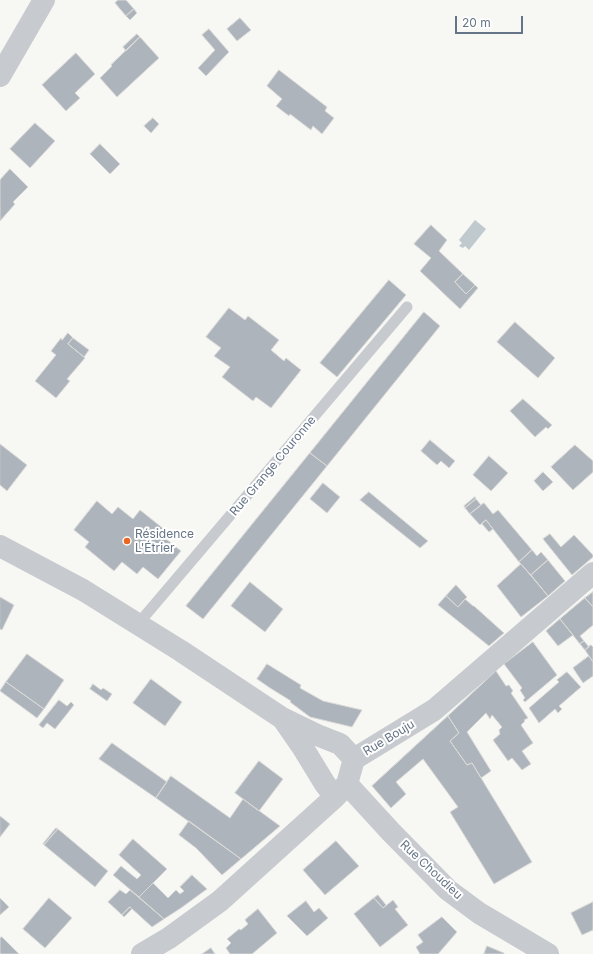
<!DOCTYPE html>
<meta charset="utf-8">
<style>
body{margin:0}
#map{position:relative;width:593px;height:954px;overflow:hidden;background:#f7f7f4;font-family:Inter,sans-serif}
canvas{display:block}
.scale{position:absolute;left:455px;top:16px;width:68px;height:18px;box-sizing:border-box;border:2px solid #657486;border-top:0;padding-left:5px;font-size:12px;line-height:14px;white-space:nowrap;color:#657486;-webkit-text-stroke:3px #fff;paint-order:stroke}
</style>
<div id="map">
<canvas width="593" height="954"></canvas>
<div class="scale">20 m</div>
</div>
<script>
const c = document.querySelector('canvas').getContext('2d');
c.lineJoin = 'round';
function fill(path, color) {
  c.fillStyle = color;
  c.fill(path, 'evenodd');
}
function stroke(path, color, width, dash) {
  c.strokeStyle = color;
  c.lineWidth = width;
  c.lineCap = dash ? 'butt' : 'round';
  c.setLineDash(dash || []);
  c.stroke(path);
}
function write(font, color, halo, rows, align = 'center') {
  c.font = font + ' Inter,sans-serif';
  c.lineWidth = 4;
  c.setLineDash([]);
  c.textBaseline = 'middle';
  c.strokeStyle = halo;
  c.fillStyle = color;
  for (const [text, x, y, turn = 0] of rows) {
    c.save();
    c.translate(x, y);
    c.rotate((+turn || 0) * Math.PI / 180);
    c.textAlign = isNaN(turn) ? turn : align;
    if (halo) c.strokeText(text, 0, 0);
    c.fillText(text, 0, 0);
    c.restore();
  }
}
fill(new Path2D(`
 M475 220 486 229 469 250 465 246 463 248 459 246 462 243 459 240Z`), '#bfc9ce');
const building = new Path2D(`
 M118 0H126L134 9 126 16 115 3Z
 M134 9 137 13 130 20 126 16Z
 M240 18 251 30 237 41 227 29Z
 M209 29 229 52 206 76 198 68 215 50 202 35Z
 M137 34 140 37 126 51 123 47Z
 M140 37 159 58 117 97 100 78 112 66 111 65Z
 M76 53 95 74 75 93 80 98 66 111 42 85Z
 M279 70 327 107 325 111 334 118 322 134 313 126 311 130 290 114 289 116 276 106 282 99 267 86Z
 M153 118 159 124 151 133 144 126Z
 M35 123 55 141 30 168 10 149Z
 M100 144 120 164 110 174 90 154Z
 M10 169 28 187 13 202 15 204 0 221V180Z
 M431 225 447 240 439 251 463 274 455 282 466 294 475 285 478 288 460 309 420 271 431 258 414 244Z
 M463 274 475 285 466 294 455 282Z
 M389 280 406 295 337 377 320 363Z
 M229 308 245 320 248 316 279 340 271 350 284 361 286 358 301 370 271 408 256 397 253 401 222 377 230 367 214 356 221 348 206 337Z
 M424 312 440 326 327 466 310 453Z
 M515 322 555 358 538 378 497 342Z
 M68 333 73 338 68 344 85 358 67 379 70 381 56 398 35 381 56 355 51 351 61 338 62 340Z
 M73 338 89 350 84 357 68 344Z
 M523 399 552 425 548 429 546 427 535 437 510 411Z
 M430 440 455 461 449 468 441 461 437 465 421 451Z
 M0 444 27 465 7 491 0 485Z
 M575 445 593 461V472L573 490 551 467Z
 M310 453 327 466 203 619 186 606Z
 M489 456 508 473 491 491 473 475Z
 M543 472 553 482 543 491 534 481Z
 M323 483 340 497 327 513 310 499Z
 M369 492 428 541 420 548 360 500Z
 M475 497 476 499 465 508 464 506Z
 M476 499 481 505 470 514 465 508Z
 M97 501 112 514 118 507 133 519 140 510 170 534 166 539 181 551 158 579 143 567 137 574 122 562 114 571 85 547 89 542 74 530Z
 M484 503 493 514 498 510 532 550 519 562 486 520 480 525 470 514Z
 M486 520 493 529 489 532 482 524Z
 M550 534 561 547 574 535 593 555V557L572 575 543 539Z
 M532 550 537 556 541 552 548 560 531 575 519 562Z
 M548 560 565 581 548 596 531 575Z
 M521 564 548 596 521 617 497 586Z
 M250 582 283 609 265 632 231 606Z
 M456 585 467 597 458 607 446 596Z
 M593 592V607L585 598Z
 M446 596 458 607 465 599 473 606H474L504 633 489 646 438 605Z
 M0 597 14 605 2 630 0 629Z
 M585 598 593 607V625L580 636 584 641 580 644 560 619Z
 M560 619 573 635 558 646 546 631Z
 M584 641 589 647 585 650 580 644Z
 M533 642 557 675 525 702 523 700 525 698 520 690 522 688 504 664Z
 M591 645 593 647V662L585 650Z
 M27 654 64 680 44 709 6 682Z
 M589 656 593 662V676L583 683 573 668Z
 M267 664 301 685 300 688 323 701 362 710 352 727 310 717 290 702 291 701 270 688 257 679Z
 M496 671 506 686 509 685 513 691 511 693 528 718 524 720 525 721 521 725 533 743 522 751 531 764 522 770 512 758 508 761 493 740 500 734 499 730 502 727 492 715 490 719 486 713 467 732 491 771 481 778 472 763 467 765 450 741 459 733 448 716Z
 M567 672 581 687 559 706 562 709 558 713 555 709 539 723 529 708 559 682 557 680Z
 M151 679 182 702 165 726 133 703Z
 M6 682 44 709 37 718 0 691Z
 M93 684 101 690 103 688 112 694 107 701 90 689Z
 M59 700 67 706 71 702 74 705 55 729 47 723 43 728 39 725Z
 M448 716 459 733 450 741 467 765 472 763 532 862 494 884 450 812 458 807 423 759 396 782 406 794 391 808 372 786Z
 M112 743 167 782 156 798 99 759Z
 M259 761 283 779 259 811 235 793Z
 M171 776 230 818 243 799 280 826 241 859 156 798Z
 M0 816 10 824 0 837Z
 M189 821 241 859 222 875 196 848 179 835Z
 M56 828 58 829 44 845 43 844Z
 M58 829 108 871 95 887 44 845Z
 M133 839 167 869 139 897 113 875 121 866 137 879 141 875 119 855Z
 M336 841 359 866 325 895 303 870Z
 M192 875 207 889 181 908 164 919 139 897 153 883 168 898 176 890 180 894 184 891 180 887Z
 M120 890 126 894 130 890 164 919 152 927 130 907 122 915 108 902Z
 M378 895 386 905 383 908 374 898Z
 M0 898 9 907 0 915Z
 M49 898 72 918 45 948 23 929Z
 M374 898 383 908 393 900 398 907 395 909 408 925 380 947 354 914Z
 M306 901 314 912 319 908 328 918 307 936 287 916Z
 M593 902V930L582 935 571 913Z
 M130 907 132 909 124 917 122 915Z
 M258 909 277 933 252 954H230L226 948 231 943 227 939 239 929 241 930 248 924 245 920Z
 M442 917 457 932 438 954H420L416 947 423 942 418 935Z
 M2 937 19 954H1L0 953V938Z
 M487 946 504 953V954H484Z
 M211 948 215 954H202Z`);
fill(building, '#aeb4bb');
stroke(building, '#d9d9d7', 1);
stroke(new Path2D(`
 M138 624 407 307`), '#c7cace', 11);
stroke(new Path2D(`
 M0 76 44 0
 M0 546 83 590 181 651 282 718 317 735 340 744 354 759
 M283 719 303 748 325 784 335 797
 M347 784 391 832 448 890 479 913 548 954
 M142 954 169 938 220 901 335 797 347 784 354 759 434 710 593 573`), '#c7cace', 22);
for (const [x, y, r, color] of [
 [127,541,4,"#e96723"]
]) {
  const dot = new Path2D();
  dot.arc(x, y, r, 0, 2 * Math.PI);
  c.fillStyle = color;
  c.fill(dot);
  stroke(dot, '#fff', 1.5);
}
write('12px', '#657486', '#fff', [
 ["Rue Grange Couronne",273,466,-50],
 ["Rue Bouju",389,738,-31],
 ["Rue Choudieu",431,870,43]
]);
write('12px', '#657486', '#fff', [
 ["Résidence",135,534],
 ["L'Étrier",135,548]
], 'left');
</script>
